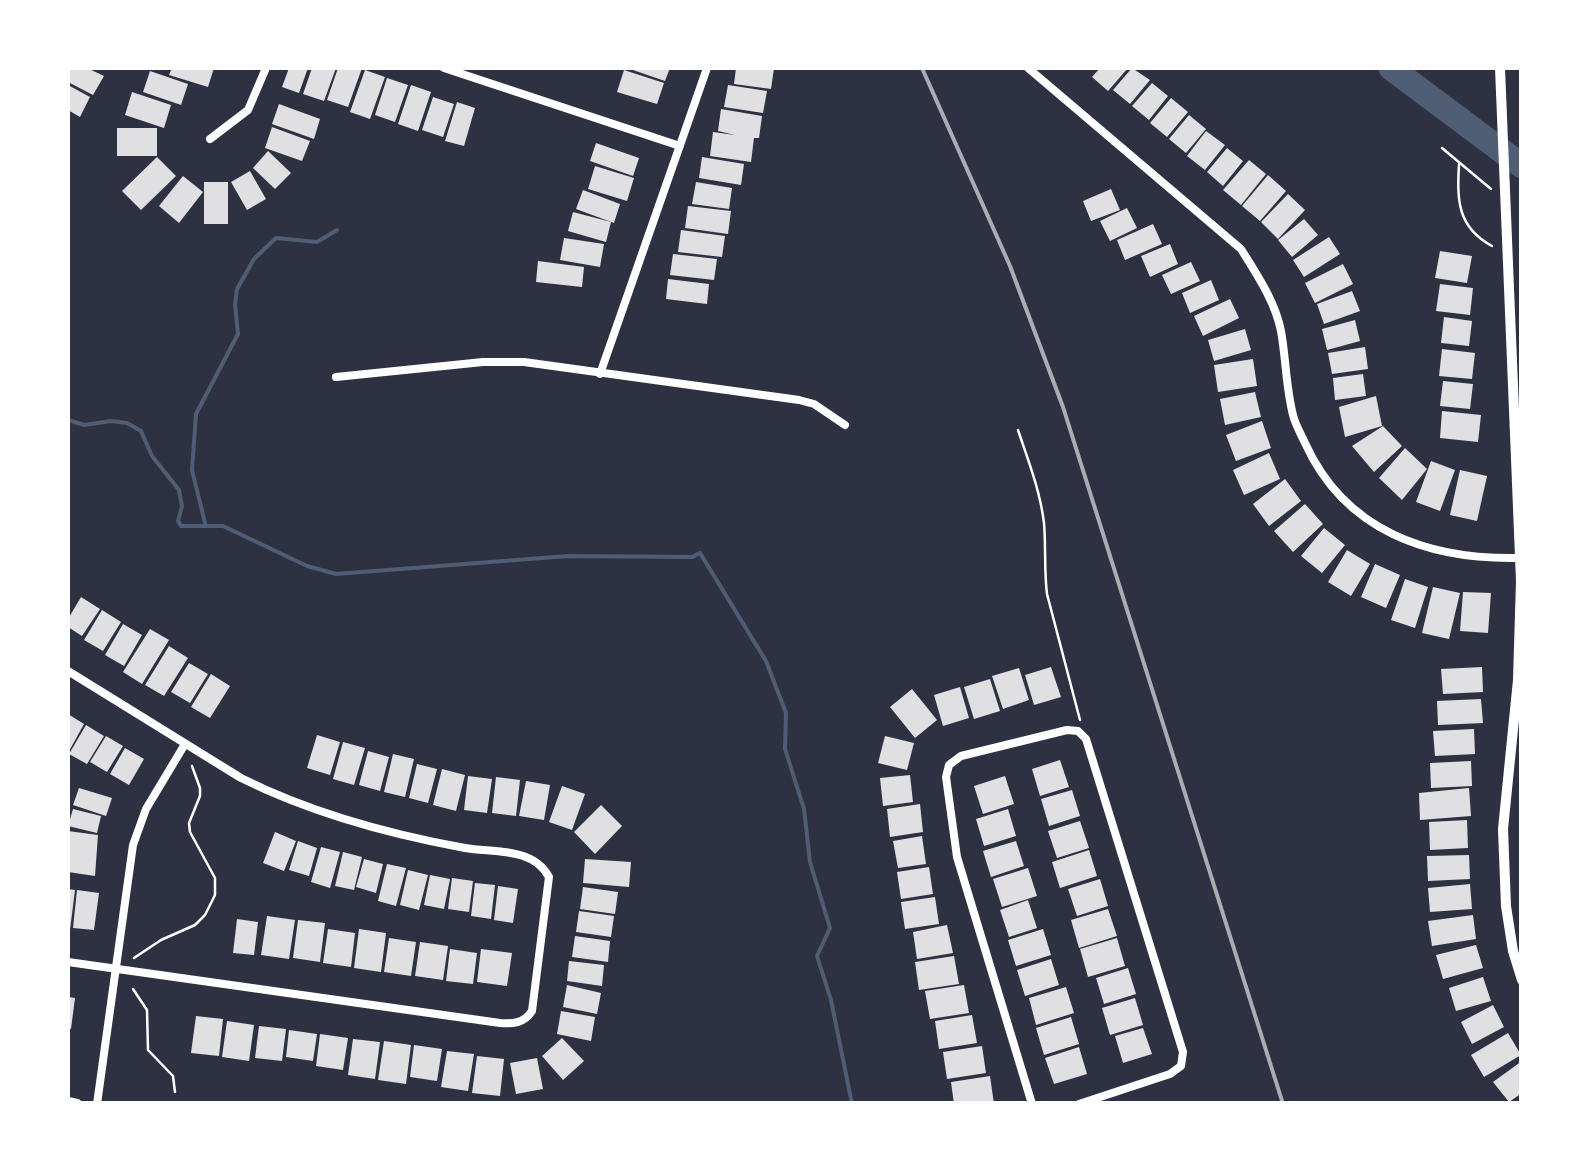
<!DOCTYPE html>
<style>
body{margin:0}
#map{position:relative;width:1589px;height:1171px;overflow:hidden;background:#2d3142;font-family:"Space Grotesk",sans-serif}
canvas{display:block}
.frame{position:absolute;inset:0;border:70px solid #fff;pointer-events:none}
</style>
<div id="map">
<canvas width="1589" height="1171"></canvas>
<div class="frame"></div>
</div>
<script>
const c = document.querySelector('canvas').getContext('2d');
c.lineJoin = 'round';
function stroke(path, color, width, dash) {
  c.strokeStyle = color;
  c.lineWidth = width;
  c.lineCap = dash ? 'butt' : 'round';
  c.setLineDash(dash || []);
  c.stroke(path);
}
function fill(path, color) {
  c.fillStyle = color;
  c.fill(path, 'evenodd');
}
stroke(new Path2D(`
 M68 420 84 425 111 421 127 423 141 431 152 456 179 490 182 506 178 521 181 526H223L307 566 336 574 568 556 692 557 700 553 766 661 786 713 785 749 804 809 810 862 830 928 817 956 831 1000 852 1104
 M205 523 192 470 196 414 238 334 235 305 237 289 254 259 276 238 317 242 337 230`), '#4f5d75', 4);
stroke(new Path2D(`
 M1391 68 1522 166`), '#4f5d75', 25);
fill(new Path2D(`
 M68 68H87L104 76 93 95 68 82Z
 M172 68H214L208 87 169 75Z
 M289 68H308L299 93 282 87Z
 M312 68H336L324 101 303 94Z
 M338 68H362L348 107 327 100Z
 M627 68H670L665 81Z
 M736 68H774L771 89 734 84Z
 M1100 68H1128L1108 91 1092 77Z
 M1132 68 1150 80 1130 104 1113 90Z
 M365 70 385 77 370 119 350 112Z
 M624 70 664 83 657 104 617 92Z
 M150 71 188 84 181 105 143 92Z
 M387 78 408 85 395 122 375 115Z
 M1152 83 1168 96 1149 120 1132 106Z
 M68 85 90 97 80 117 68 110Z
 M411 85 431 92 418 131 398 124Z
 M728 85 767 91 763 113 724 107Z
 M132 92 171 105 164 128 125 115Z
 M433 97 454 104 443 137 422 130Z
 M1171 98 1188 112 1167 137 1150 123Z
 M457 102 475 108 464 146 445 141Z
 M279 104 320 119 314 139 272 124Z
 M721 109 762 116 759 138H754L751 162 710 156 713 132 735 135 718 131Z
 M1189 115 1206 129 1186 153 1169 139Z
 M272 127 310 141 302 161 265 148Z
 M117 128H157V156H117Z
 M1206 131 1225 145 1205 170 1187 156Z
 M596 143 639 158 633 176 590 161Z
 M1227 148 1243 161 1223 186 1207 172Z
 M268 151 291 173 275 189 253 168Z
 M157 157 176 176 141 210 122 191Z
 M702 157 744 164 741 185 699 178Z
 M1249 160 1266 174 1241 205 1223 190Z
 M595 166 634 178 627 201 588 189Z
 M250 171 266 199 247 210 231 182Z
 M1268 175 1286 191 1260 221 1242 206Z
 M183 176 203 192 179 223 159 206Z
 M204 182H228V224H204Z
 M696 182 732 188 729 209 692 204Z
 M1111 189 1120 210 1091 221 1083 201Z
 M583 190 620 204 614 223 576 209Z
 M1288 194 1305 210 1278 239 1261 222Z
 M688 206 731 211 728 234 685 228Z
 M1127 208 1137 228 1110 241 1100 221Z
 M573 212 611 222 606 242 568 231Z
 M1304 219 1318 235 1292 257 1278 240Z
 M1153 224 1162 244 1125 260 1117 240Z
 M681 230 725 236 722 257 678 252Z
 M1329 237 1340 254 1304 277 1293 260Z
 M564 238 604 244 600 267 560 260Z
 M1170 244 1178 264 1150 277 1141 256Z
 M1440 251 1472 256 1467 283 1435 278Z
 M673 254 717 259 714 280 670 275Z
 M538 261 584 267 582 287 536 282Z
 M1191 262 1200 281 1171 294 1162 275Z
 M1343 264 1353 284 1315 303 1305 283Z
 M668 279 709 284 707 304 666 299Z
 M1211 280 1219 300 1190 313 1182 293Z
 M1440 284 1473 288 1470 315 1436 311Z
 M1352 291 1360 311 1324 324 1317 304Z
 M1230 299 1239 318 1203 336 1194 316Z
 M1444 317 1472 321 1469 346 1441 343Z
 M1355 320 1360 341 1327 350 1322 329Z
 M1245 329 1251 350 1214 361 1208 340Z
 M1365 347 1368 369 1332 374 1328 353Z
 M1442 349 1475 353 1472 379 1439 376Z
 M1253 359 1257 386 1218 392 1214 365Z
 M1363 374 1366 396 1335 400 1333 378Z
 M1443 381 1473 384 1470 409 1440 406Z
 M1255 392 1261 417 1225 425 1220 399Z
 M1376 396 1382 426 1345 437 1339 407Z
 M1442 411 1481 415 1478 442 1440 438Z
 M1262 421 1271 448 1236 461 1226 435Z
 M1383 426 1402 446 1374 472 1352 446Z
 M1405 448 1427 469 1402 500 1379 478Z
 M1269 453 1280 479 1244 495 1233 470Z
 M1431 461 1455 470 1440 511 1416 502Z
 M1460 470 1487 476 1477 521 1450 515Z
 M1285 479 1301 501 1269 526 1253 504Z
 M1305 504 1323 524 1293 552 1274 531Z
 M1324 528 1345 545 1322 573 1301 556Z
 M1347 550 1370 564 1351 596 1328 582Z
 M1375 564 1400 575 1386 608 1361 597Z
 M1405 579 1428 587 1415 628 1391 620Z
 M1433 587 1460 593 1449 639 1422 633Z
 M1463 592 1491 593 1488 633 1460 631Z
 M81 597 100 609 82 636 68 627V619Z
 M102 610 121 622 103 651 84 640Z
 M123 624 142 635 124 666 105 655Z
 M150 629 169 640 142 684 123 672Z
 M169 646 188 658 164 696 145 685Z
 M189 663 208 674 190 703 171 692Z
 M1051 667 1061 697 1034 705 1025 675Z
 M1482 667 1483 692 1443 694 1441 669Z
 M1019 668 1029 700 1003 709 992 676Z
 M211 674 230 686 210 718 191 707Z
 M990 679 1000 711 974 719 964 687Z
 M960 687 969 718 943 726 934 695Z
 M912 689 937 720 915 738 890 707Z
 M1481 699 1483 723 1438 725 1437 701Z
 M68 714 84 724 68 753Z
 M86 725 104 736 87 764 69 754Z
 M1474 729 1475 754 1435 756 1433 731Z
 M317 735 340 742 330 775 307 768Z
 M106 736 123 746 107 772 90 762Z
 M885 736 914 743 907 770 878 763Z
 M343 742 365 748 354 785 333 779Z
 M125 748 144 759 129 785 110 774Z
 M368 751 389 757 380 791 359 785Z
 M393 754 414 759 405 797 384 792Z
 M1060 760 1069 787 1040 796 1032 769Z
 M1471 761 1472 786 1431 788 1430 763Z
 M417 764 437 769 428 803 409 798Z
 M442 769 465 775 456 811 433 805Z
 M910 775 913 802 883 806 880 778Z
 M468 776 492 779 487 813 464 810Z
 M1005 776 1014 804 983 814 974 786Z
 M496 777 520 780 516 816 492 813Z
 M526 781 550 785 544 820 519 816Z
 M562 786 585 794 572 830 549 822Z
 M79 788 112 798 106 816 73 805Z
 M1469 788 1471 816 1420 820 1419 793Z
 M1072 790 1080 816 1049 826 1041 799Z
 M920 804 923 832 890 837 887 809Z
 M601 805 622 826 595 854 574 832Z
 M73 809 101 816 97 833 68 826Z
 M1008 809 1016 836 984 846 976 819Z
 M1467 820 1468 848 1430 850 1429 822Z
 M1080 821 1089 848 1057 858 1048 831Z
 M68 831 98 835 95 876 68 872Z
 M275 832 296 841 284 871 263 863Z
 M922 836 926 864 898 868 893 841Z
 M298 841 317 848 309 876 289 870Z
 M1016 841 1024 866 991 877 983 851Z
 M321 847 340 852 330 888 311 882Z
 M1089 850 1097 876 1060 888 1052 862Z
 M343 852 362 857 354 890 335 886Z
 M1469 855 1470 879 1428 881 1427 856Z
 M364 859 383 864 376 893 356 887Z
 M585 859 631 862 629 887 583 883Z
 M387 864 406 868 396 906 378 901Z
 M929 867 933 894 901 899 897 872Z
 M1028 868 1037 896 1002 907 993 879Z
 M408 870 428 875 419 910 400 905Z
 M430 875 450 879 444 909 424 905Z
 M452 878 473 881 469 912 448 909Z
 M1100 879 1108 906 1077 916 1068 889Z
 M475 883 495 885 491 919 471 916Z
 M1470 884 1472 909 1430 912 1428 888Z
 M498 886 518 889 513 923 494 920Z
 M583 887 618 892 615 914 580 909Z
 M68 889 75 890 70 930H68Z
 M77 890 99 893 94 930 73 928Z
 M935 897 939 924 905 929 901 902Z
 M1028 900 1037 928 1009 937 1000 910Z
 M1108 909 1117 936 1079 948 1071 920Z
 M579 911 614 916 611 937 576 932Z
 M1473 915 1476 939 1432 946 1428 921Z
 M267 916 295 920 289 959 261 955Z
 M237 919 258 922 254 955 233 953Z
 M298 920 325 923 320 962 293 958Z
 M947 925 953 953 917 959 913 932Z
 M328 929 355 933 351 967 323 963Z
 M359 929 386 933 381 972 354 968Z
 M1043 929 1051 955 1016 966 1008 940Z
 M575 936 610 941 608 962 572 957Z
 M389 938 416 942 411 976 384 972Z
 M1117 938 1125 966 1088 977 1080 949Z
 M420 942 448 946 443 980 415 976Z
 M1476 945 1483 968 1443 979 1436 955Z
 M450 949 477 953 473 984 446 981Z
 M481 949 512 953 507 986 477 982Z
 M954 956 959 984 919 990 915 962Z
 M1051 959 1059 985 1025 996 1017 970Z
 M569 961 604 965 602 986 567 981Z
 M1128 968 1136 994 1104 1004 1096 978Z
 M1483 977 1491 1001 1456 1011 1449 988Z
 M567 985 601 993 597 1014 563 1007Z
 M964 985 969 1013 930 1019 925 991Z
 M1066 987 1074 1013 1036 1025 1029 998Z
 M68 997 75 998 71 1029 68 1028Z
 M1135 998 1143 1025 1110 1035 1102 1008Z
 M1493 1005 1504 1027 1472 1044 1461 1022Z
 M561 1011 595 1017 591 1041 557 1034Z
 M972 1015 977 1043 939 1049 935 1021Z
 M196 1016 223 1019 219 1056 191 1053Z
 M1071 1017 1079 1044 1044 1055 1036 1028Z
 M227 1021 254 1025 249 1061 222 1057Z
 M259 1026 286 1029 282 1061 255 1058Z
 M1143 1028 1152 1054 1123 1063 1115 1036Z
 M289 1030 317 1034 313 1061 286 1057Z
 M1508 1033 1521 1055 1484 1077 1471 1055Z
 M320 1034 348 1038 343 1070 316 1066Z
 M562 1038 584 1061 563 1080 542 1056Z
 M353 1039 380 1042 375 1079 348 1075Z
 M384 1041 411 1045 406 1084 378 1080Z
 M414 1045 442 1049 437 1081 410 1077Z
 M982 1046 986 1073 947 1079 943 1052Z
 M1079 1047 1087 1074 1054 1084 1045 1058Z
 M447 1051 474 1054 468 1091 441 1087Z
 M477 1056 504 1059 500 1096 472 1093Z
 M537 1058 543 1089 516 1094 510 1063Z
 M1522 1061V1093L1509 1102 1493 1082Z
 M990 1076 994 1104H954L951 1082Z`), '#e0e0e3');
stroke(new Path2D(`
 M1442 148 1491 189
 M1459 164C1457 200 1457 227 1492 246
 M1018 430C1028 460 1040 490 1044 523 1046 546 1044 570 1047 594L1080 720
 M134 958 161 940 195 925 205 915 215 895V878L190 832 189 823 200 796V788L192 766
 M133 989 147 1010 148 1050 173 1076 175 1092`), '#fff', 2.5);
stroke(new Path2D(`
 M444 68 680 146
 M1028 68 1241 249C1257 275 1275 301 1281 331 1286 359 1286 388 1293 415 1295 424 1301 434 1305 443 1345 531 1428 560 1520 558
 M210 139 248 110 266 68
 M600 374 707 68
 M336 377 483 362H524L799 400 814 404 845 425
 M68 671 241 778C311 813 388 834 465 848 494 853 533 847 549 877L532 1011C524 1023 514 1024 500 1023L68 962
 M97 1104 133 845 146 809 185 744
 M1032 1104 957 857 946 777 949 765 961 756 1067 730 1078 731 1086 739 1183 1052 1181 1066 1170 1074 1079 1104`), '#fff', 8);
stroke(new Path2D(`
 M1500 68 1521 581 1518 680 1503 829 1506 906 1513 951 1522 980
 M68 1102 77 1104`), '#fff', 10);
stroke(new Path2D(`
 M922 68 1010 266 1063 407 1283 1104`), '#abadb3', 4);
</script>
